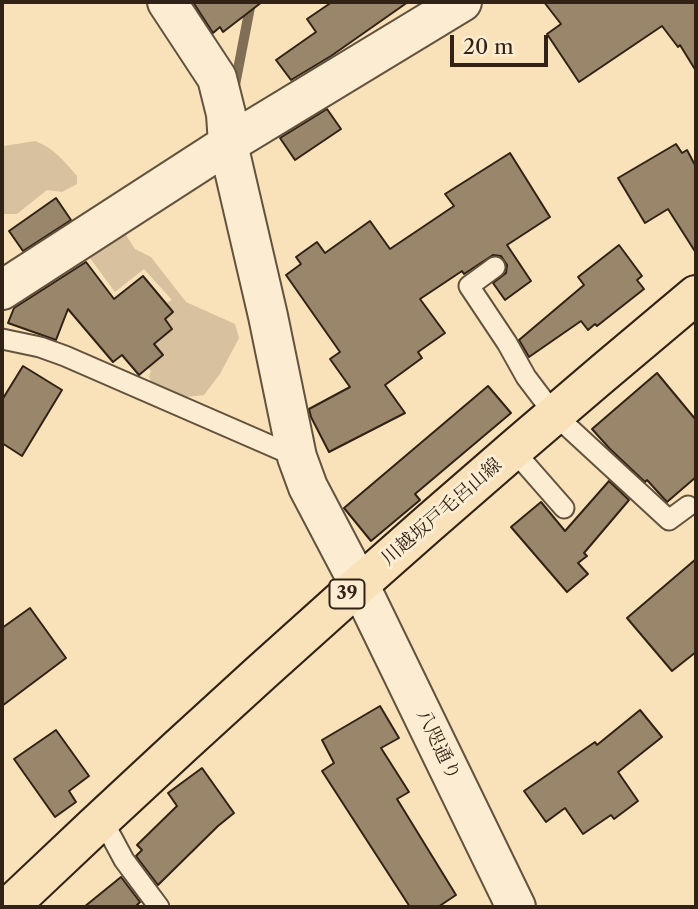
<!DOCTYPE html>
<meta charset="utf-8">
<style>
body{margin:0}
#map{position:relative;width:698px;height:909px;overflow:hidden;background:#f9e2ba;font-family:"Libre Caslon Text",serif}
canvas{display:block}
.frame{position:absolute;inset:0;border:4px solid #312215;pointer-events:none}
.scale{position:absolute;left:450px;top:35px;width:98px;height:32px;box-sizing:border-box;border:4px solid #312215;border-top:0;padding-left:9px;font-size:21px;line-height:24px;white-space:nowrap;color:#312215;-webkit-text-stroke:5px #fbecd2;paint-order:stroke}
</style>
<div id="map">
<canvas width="698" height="909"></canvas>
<div class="frame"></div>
<div class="scale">20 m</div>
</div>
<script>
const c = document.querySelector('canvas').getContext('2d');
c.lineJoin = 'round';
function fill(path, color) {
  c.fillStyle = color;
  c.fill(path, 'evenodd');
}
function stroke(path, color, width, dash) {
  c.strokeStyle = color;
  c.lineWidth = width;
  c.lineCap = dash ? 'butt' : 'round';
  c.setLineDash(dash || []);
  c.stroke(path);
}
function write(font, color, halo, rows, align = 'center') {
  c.font = font + ' "Libre Caslon Text","Noto Serif JP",serif';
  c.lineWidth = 6;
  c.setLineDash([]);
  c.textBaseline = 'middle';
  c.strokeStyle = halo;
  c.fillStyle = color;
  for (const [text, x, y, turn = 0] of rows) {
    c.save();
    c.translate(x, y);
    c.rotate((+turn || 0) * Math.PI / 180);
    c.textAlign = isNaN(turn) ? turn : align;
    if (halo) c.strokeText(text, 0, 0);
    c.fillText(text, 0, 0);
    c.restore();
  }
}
fill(new Path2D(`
 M35 141C54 148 64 161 77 176V184L62 192 47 190 17 214H2V149L4 146Z
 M122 229 135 249 151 257 186 302 235 324 239 338 220 374 204 395 178 398 155 390 149 377 151 371 142 361 149 312 172 300 144 269 115 292 90 258 93 249Z`), '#d7c19e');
stroke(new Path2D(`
 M235 85 251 2`), '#806e56', 10);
const building = new Path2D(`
 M193 2H262L223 32 220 27 213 33Z
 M332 2H408L331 56 291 80 276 60 316 32 307 19Z
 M544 2H696V71L680 45 678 47 662 26 579 82 547 34 561 24Z
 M327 109 341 129 295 160 280 138Z
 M676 144 682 153 687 150 696 167V253L668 209 645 223 618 178Z
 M510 153 550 217 507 245 531 281 505 300 493 283 506 273 507 265 501 256 493 255 464 274 462 271 420 299 445 333 418 352 422 358 385 385 405 413 329 452 311 417 309 409 350 387 330 359 340 352 286 275 301 264 296 257 317 242 325 253 370 221 390 249 454 206 445 194Z
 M56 198 71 220 23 251 9 231Z
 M619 245 642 276 637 280 644 289 597 326 595 324 588 330 581 321 529 357 519 340 584 285 578 277Z
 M86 262 114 299 143 276 173 312 165 319 172 329 154 344 163 355 139 375 122 355 113 362 68 309 56 340 8 323 14 308Z
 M23 366 62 390 22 456 2 443V400Z
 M657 373 696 420V477L667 502 647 480 645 482 610 449 592 429Z
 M488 386 511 413 415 494 420 500 371 541 344 508Z
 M609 481 629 500 584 553 587 556 578 563 588 574 567 592 511 527 541 502 565 531Z
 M696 559V652L672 671 627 618Z
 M30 608 66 658 2 706V628Z
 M380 706 399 738 381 748 409 792 397 799 456 895 438 907H410L322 771 334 763 322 740Z
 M640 710 662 737 618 772 638 801 614 819 611 815 583 834 565 808 546 822 524 791 595 742 597 745Z
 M56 730 89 776 69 791 76 802 55 817 14 759Z
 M202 768 234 813 218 826 158 885 136 856 142 850 137 845 177 806 168 793Z
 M121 877 140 902 135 907H84Z`);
fill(building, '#99866b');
stroke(building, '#312215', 2);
const service = new Path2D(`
 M495 267 469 286 507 343 526 377 554 414 669 520 688 506
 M2 339 40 347 65 356 297 457
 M514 451 564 508
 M102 819 124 860 159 907`);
const minor = new Path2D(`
 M462 2 228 144 268 316 297 457 308 487 359 584 516 907
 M2 290 228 144 226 114 217 78 167 2`);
const primary = new Path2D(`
 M9 907C231 695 461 491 696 295`);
stroke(service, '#63523e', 23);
stroke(minor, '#63523e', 42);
stroke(primary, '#312215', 42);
stroke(service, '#fbecd2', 19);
stroke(minor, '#fbecd2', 38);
stroke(primary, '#f9e2ba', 38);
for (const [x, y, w] of [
 [347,594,35]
]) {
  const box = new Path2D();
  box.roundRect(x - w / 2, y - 14.5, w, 29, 5);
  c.fillStyle = '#fbecd2';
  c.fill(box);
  stroke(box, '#312215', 2);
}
write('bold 18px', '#312215', null, [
 ["39",347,594]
]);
write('19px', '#312215', '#fbecd2', [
 ["川越坂戸毛呂山線",442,512,-41],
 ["八咫通り",438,745,64]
]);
</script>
